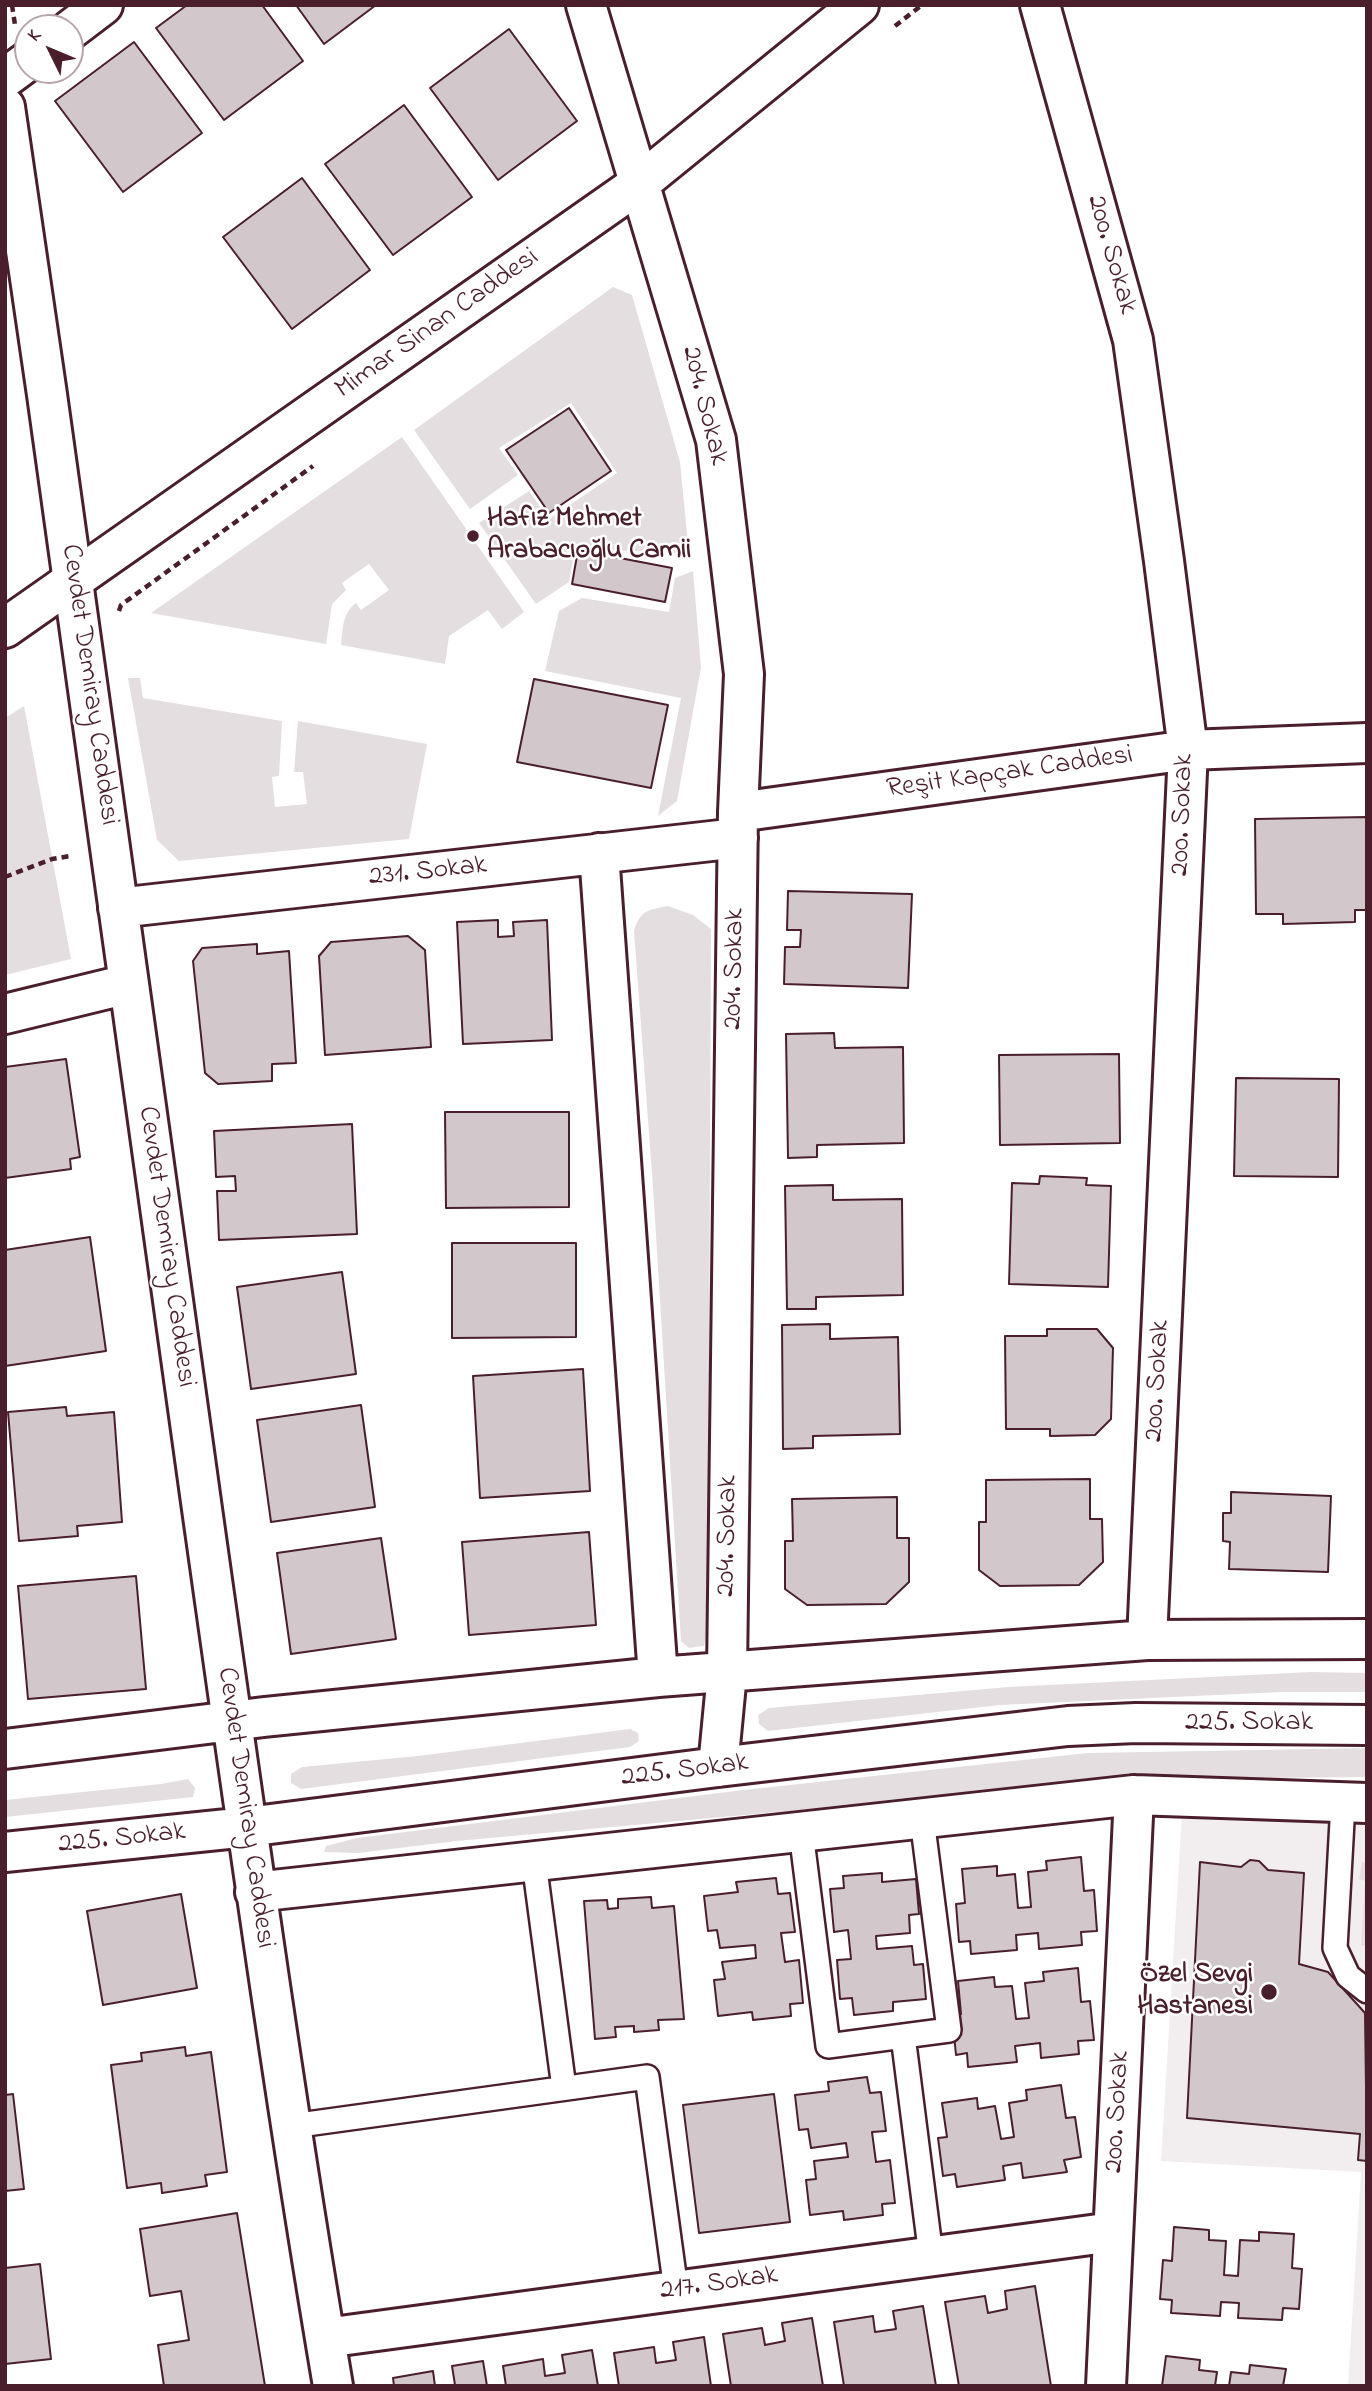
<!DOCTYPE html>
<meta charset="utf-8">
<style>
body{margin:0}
#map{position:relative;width:1372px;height:2391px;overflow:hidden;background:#fff;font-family:"Indie Flower",sans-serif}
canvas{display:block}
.frame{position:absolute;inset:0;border:7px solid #4a1f2b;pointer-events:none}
.north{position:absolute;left:14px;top:14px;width:70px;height:70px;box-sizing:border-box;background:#fff;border:2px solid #b7a5aa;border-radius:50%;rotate:313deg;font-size:19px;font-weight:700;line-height:28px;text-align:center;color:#4a1f2b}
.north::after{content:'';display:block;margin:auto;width:24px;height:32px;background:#4a1f2b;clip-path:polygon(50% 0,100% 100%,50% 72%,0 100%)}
</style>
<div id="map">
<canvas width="1372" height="2391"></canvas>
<div class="frame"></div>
<div class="north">K</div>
</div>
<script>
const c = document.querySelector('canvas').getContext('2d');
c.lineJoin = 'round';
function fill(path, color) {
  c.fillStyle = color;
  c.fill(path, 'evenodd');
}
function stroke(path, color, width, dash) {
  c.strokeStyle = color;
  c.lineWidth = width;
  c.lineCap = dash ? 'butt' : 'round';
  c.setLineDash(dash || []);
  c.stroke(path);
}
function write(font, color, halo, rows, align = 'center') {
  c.font = font + ' "Indie Flower",sans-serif';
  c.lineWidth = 5;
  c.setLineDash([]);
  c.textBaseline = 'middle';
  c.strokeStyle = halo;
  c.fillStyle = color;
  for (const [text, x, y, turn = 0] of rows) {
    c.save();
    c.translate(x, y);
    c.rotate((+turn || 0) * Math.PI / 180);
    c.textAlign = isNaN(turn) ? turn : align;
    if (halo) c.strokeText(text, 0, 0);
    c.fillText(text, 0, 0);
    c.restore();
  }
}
fill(new Path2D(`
 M1182 1813 1367 1823V2386H1348L1361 2172 1161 2161Z`), '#f2eeef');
fill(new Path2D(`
 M613 287 632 295 680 462 689 554 575 548 569 582 536 604 479 523 529 491 549 519 617 473 571 403 499 448 518 475 470 509 414 430Z
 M402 437 524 612 502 629 488 610 449 636 445 664 341 645C343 628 342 614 356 603L361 610 389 590 369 564 342 583 346 590 332 604 326 644 151 613Z
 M693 571 701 667 677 801 658 816 681 698 545 671 559 611 582 598 669 612 675 578Z
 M128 678H140L143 698 282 721 279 776 272 777 275 807 307 804 303 772H294L298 721 427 744 409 839 179 861 157 840Z
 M24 706 71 959 5 975V718Z
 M668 906 693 915 711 929 708 1627 704 1646 689 1648 681 1641 653 1187 634 931C640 910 648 910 668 906Z
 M1311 1672 1367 1673V1692H1282L1000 1705 768 1731 759 1724 758 1715 769 1708 1008 1687Z
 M630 1729 638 1733 639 1741 630 1747 301 1789 291 1783V1774L302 1767 418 1756Z
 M1367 1748V1777L1144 1779 457 1841 358 1853 324 1852 326 1846 357 1838 743 1790 1088 1753Z
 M188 1779 195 1788 193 1797 5 1817V1800L161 1784Z
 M1367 1857V1943L1364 1946 1361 1945 1365 1881 1359 1879 1362 1862H1366Z`), '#e5dee0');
const building = new Path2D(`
 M187 5H262L303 61 224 120 156 28Z
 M296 5H376L324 44Z
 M509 29 577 121 498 180 430 88Z
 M134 42 202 133 123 192 55 101Z
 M404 105 472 197 393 255 325 164Z
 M302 178 370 270 292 329 223 237Z
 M569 408 611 471 549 513 506 450Z
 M578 550 672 568 665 602 572 584Z
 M534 679 668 705 651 788 517 762Z
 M1367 817V910H1355V922L1283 924V914H1256L1255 819Z
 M788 891 912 894 908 988 784 984 785 947H800L801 930H787Z
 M498 920V937L514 936 513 922 547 920 552 1040 463 1044 457 922Z
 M408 936 425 950 431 1047 325 1055 319 956 331 942Z
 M257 944V954L289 951 296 1063 272 1064V1081L218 1084 205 1073 193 961 202 948Z
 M834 1033 835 1048 903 1047 904 1143 817 1145V1157L788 1158 786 1034Z
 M1119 1054 1120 1143 1000 1145 999 1055Z
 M66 1059 80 1157 70 1159 71 1169 5 1178V1067Z
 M1236 1078 1339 1079 1338 1177 1234 1176Z
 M445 1112H569V1207L446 1208Z
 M352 1124 357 1234 219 1240 217 1191H236L235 1176 216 1177 214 1131Z
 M1040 1176 1087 1178 1086 1185 1111 1186 1108 1287 1009 1284 1012 1183 1039 1184Z
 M833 1185V1200L902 1199 903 1295 816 1297V1309H787L785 1186Z
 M90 1237 106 1351 5 1366V1250Z
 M452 1243H576V1337L452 1338Z
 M342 1272 356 1374 251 1389 237 1287Z
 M830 1324V1339L898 1337 900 1434 813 1436V1448L783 1449 782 1325Z
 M1047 1329H1097L1113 1348 1111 1419 1095 1435 1050 1436V1429H1006L1005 1336H1047Z
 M583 1369 590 1491 480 1498 473 1376Z
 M361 1405 375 1507 271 1522 257 1420Z
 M66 1407 67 1416 114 1412 122 1522 77 1526 78 1536 19 1541 8 1412Z
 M1090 1479V1519H1102L1103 1562 1079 1585 1000 1586 979 1570V1522H986V1480Z
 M1231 1492 1331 1496 1328 1572 1229 1569 1230 1542 1223 1541V1513H1231Z
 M897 1497V1538H909V1582L886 1604 807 1605 785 1589V1541H793L792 1499Z
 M589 1532 596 1625 469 1635 462 1542Z
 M381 1538 396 1639 291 1654 277 1553Z
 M136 1576 146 1689 28 1699 18 1586Z
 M1081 1857 1084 1891 1094 1890 1097 1931 1081 1932 1082 1945 1039 1949 1038 1933 1016 1935 1017 1950 971 1954 970 1941 959 1942 956 1904 965 1903 962 1869 997 1866V1876L1015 1874 1018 1908 1031 1907 1028 1872 1047 1870 1046 1861Z
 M1250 1860 1259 1861 1268 1870 1304 1873 1299 1964 1328 1972 1365 2013 1367 2161 1358 2160 1360 2134 1187 2118 1200 1862 1241 1867Z
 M882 1873V1882L916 1879 919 1914 909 1915 910 1933 876 1936 877 1949 912 1946 914 1965 923 1964 926 1999 893 2002V2011L854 2015 852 1998 840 1999 837 1960 851 1959 848 1930 834 1932 830 1889 844 1888 843 1876Z
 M776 1878 778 1894 790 1893 795 1932 781 1933 785 1962 799 1960 803 2003 790 2004 791 2016 753 2020 752 2012 718 2016 714 1980 725 1979 722 1962 756 1958 755 1945 720 1948 717 1930 708 1931 704 1896 738 1892 736 1882Z
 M181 1894 197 1988 103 2005 87 1911Z
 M651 1897 652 1908 674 1906 684 2019 658 2020 659 2030 634 2032V2026L615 2027 616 2037 595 2039 584 1901 607 1900 608 1909 618 1908V1899Z
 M1078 1968 1081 2002 1090 2001 1094 2040 1078 2041 1079 2054 1041 2058 1040 2043 1015 2046 1017 2062 968 2067 967 2053 956 2055 952 2015 961 2014 958 1981 994 1977 995 1987 1012 1986 1016 2019 1029 2018 1025 1983 1044 1981 1043 1972Z
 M185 2047 186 2056 211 2052 227 2172 205 2175 207 2186 162 2193 161 2183 127 2188 111 2065 142 2061 141 2053Z
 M867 2077 870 2093 881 2092 886 2131 872 2132 876 2162 890 2160 895 2203 882 2204 883 2215 844 2220 843 2211 810 2215 806 2180 816 2179 814 2161 848 2157 846 2143 811 2148 808 2129 799 2130 795 2095 829 2091 828 2082Z
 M1061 2085 1066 2118 1075 2117 1081 2157 1064 2160 1067 2172 1023 2178 1021 2163 1003 2166 1005 2180 957 2187 955 2174 943 2176 938 2138 947 2137 942 2103 977 2098 978 2109 995 2106 1001 2139 1014 2137 1009 2103 1027 2100 1026 2090Z
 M13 2094 24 2189 5 2191V2095Z
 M774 2094 790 2222 699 2233 683 2105Z
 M237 2213 265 2386H164L158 2345 189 2340 181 2291 150 2296 140 2229Z
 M1174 2227 1209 2230V2240L1226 2241 1224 2275 1238 2276 1240 2240 1259 2241V2232L1294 2234 1292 2268 1302 2269 1299 2309 1283 2308 1282 2320 1238 2318 1239 2303 1221 2302 1220 2316 1171 2313 1172 2300 1160 2299 1163 2260 1172 2261Z
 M40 2264 51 2359 5 2364V2268Z
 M1035 2286 1051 2386H959L945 2302 985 2296 988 2313 1007 2309 1005 2291Z
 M923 2306 936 2386H844L834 2322 873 2316 875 2332 896 2329 893 2311Z
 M812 2318 823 2386H731L723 2334 762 2328 765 2345 785 2341 782 2323Z
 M704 2337 711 2386H619L614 2353 654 2347 656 2363 676 2360 673 2342Z
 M592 2350 598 2386H506L503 2366 543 2359 545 2376 565 2373 562 2355Z
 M1166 2356 1200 2360 1199 2370 1217 2372 1215 2386H1162Z
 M483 2361 487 2386H452L455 2385 452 2366Z
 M1250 2365 1286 2369 1283 2386H1229L1231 2372 1249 2374Z
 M433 2371 435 2386H394L393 2378Z`);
fill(building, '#d2c7cb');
stroke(building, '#4a1f2b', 2);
const service = new Path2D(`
 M1343 1803 1335 1948 1348 1976 1367 1991
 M801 1832 828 2046 949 2030 922 1819
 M534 1862 564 2088
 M903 2036 931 2256
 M292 2126 647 2077 676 2290`);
const minor = new Path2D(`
 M586 5 716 440 744 674 738 812 727 1673 718 1767
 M1040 5 1133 340 1164 561 1188 750 1147 1640
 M70 30 103 5
 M5 78 28 61
 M5 107C75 576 137 1046 203 1516 244 1806 284 2097 333 2386
 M738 812 1188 750 1367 743
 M599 853 658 1677
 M118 908 738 838
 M5 1014 128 984
 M5 1749 264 1717 658 1677 1147 1640 1367 1639
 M5 1852 247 1827 718 1767 1068 1726 1136 1723 1367 1725
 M255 1892 1134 1795 1367 1803
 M325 2338 1113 2232
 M1106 2386 1134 1795`);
const secondary = new Path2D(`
 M5 628 640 183 859 5`);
stroke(service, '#4a1f2b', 28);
stroke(minor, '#4a1f2b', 44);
stroke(secondary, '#4a1f2b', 44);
stroke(new Path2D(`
 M12 5 15 25
 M895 26 922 5
 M119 611 121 605 313 466
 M5 877 52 859 70 856`), '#4a1f2b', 4.5, [7, 5]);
stroke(service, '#fff', 23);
stroke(minor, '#fff', 38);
stroke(secondary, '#fff', 38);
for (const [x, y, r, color] of [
 [473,536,7,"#4a1f2b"],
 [1269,1992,9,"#4a1f2b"]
]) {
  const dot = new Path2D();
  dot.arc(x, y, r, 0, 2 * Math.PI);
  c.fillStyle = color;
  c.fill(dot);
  stroke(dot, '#fff', 2.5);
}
write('28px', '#4a1f2b', '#fff', [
 ["200. Sokak",1110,255,74],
 ["Mimar Sinan Caddesi",438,325,-35],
 ["204. Sokak",703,406,76],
 ["Cevdet Demiray Caddesi",88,685,82],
 ["Reşit Kapçak Caddesi",1010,774,-8],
 ["200. Sokak",1184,815,-88],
 ["231. Sokak",428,873,-6],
 ["204. Sokak",736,969,-89],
 ["Cevdet Demiray Caddesi",165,1247,82],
 ["200. Sokak",1159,1381,-87],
 ["204. Sokak",729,1536,-89],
 ["225. Sokak",1249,1724],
 ["225. Sokak",685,1772,-7],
 ["Cevdet Demiray Caddesi",244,1808,82],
 ["225. Sokak",122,1840,-6],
 ["200. Sokak",1119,2112,-87],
 ["217. Sokak",719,2285,-8]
]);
write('bold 28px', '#4a1f2b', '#fff', [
 ["Hafız Mehmet",487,520],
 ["Arabacıoğlu Camii",487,552],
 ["Özel Sevgi",1253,1976,"right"],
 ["Hastanesi",1253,2008,"right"]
], 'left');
</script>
